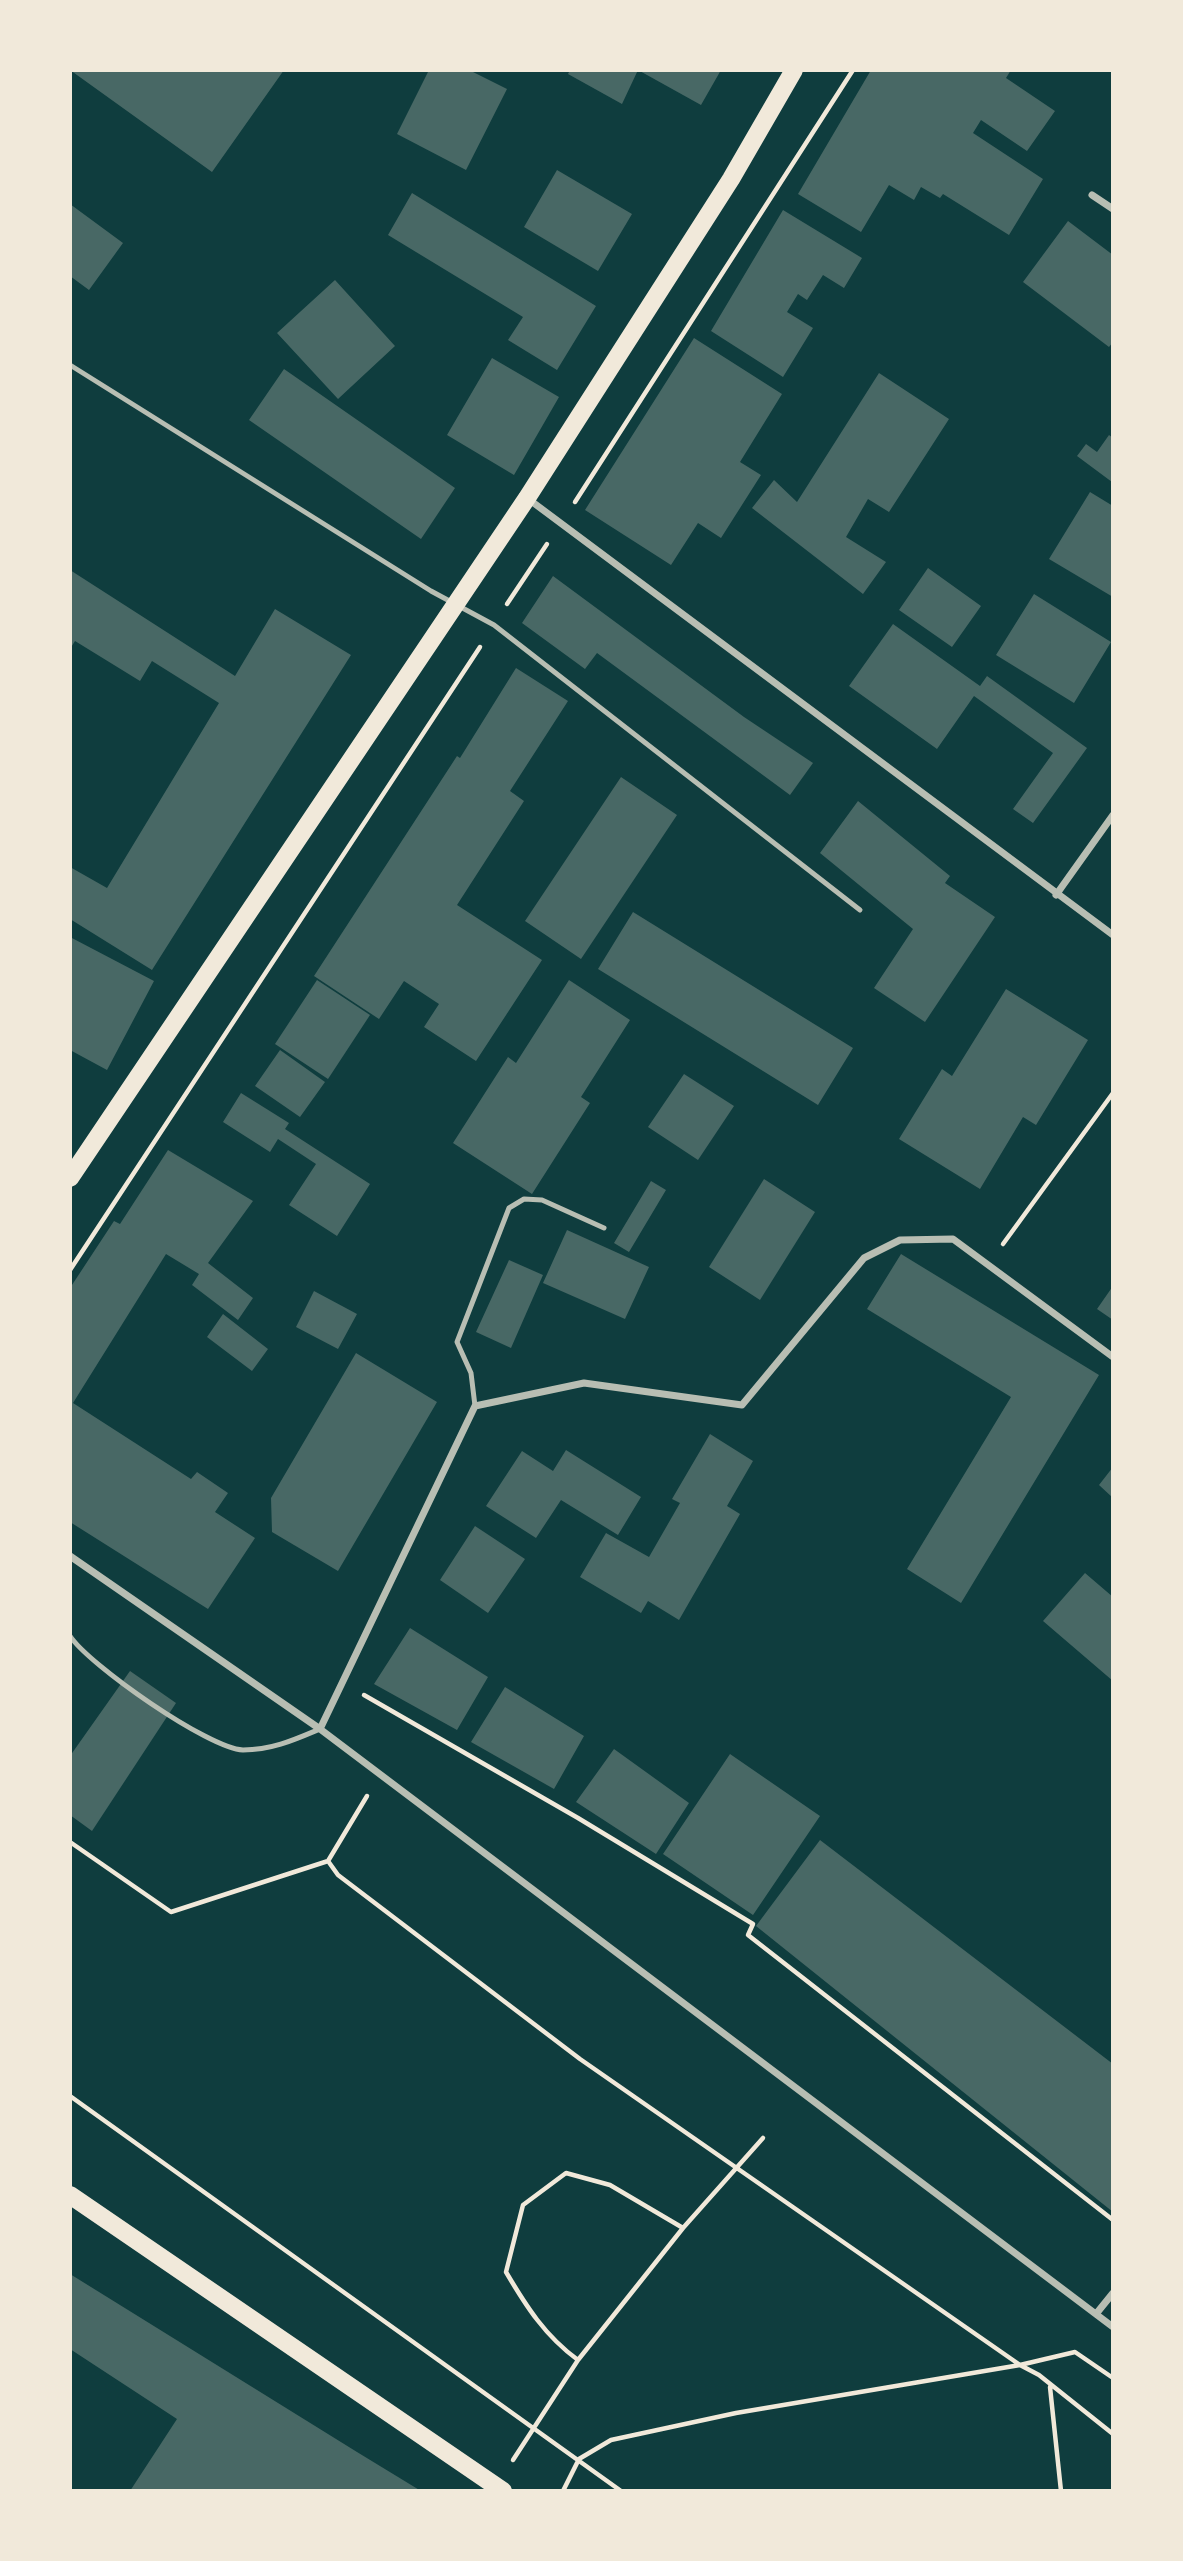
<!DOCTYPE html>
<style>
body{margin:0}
#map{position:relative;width:1183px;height:2561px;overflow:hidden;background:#0f3d3e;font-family:"Archivo Narrow",sans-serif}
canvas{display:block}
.frame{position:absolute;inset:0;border:72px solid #f1e9da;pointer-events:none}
</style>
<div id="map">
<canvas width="1183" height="2561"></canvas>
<div class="frame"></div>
</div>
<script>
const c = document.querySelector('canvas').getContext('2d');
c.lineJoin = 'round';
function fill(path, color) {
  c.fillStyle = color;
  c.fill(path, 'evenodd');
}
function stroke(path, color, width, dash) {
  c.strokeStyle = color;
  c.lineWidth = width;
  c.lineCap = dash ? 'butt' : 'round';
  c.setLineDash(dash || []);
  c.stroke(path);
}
fill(new Path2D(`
 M70 70H284L212 172Z
 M429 70H469L507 89 466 170 397 134Z
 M570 70H721L701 105 638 70 622 104 568 74Z
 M871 70H1011L1006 78 1055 111 1027 151 981 120 973 133 1043 179 1009 235 943 194 940 198 921 187 914 200 889 185 861 232 798 194Z
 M557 170 632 214 598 271 524 227Z
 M412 193 596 306 557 370 508 340 523 317 388 235Z
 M70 204 123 243 89 290 70 276Z
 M783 210 862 258 844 288 823 275 807 300 798 294 787 312 813 328 783 377 711 331Z
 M1068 221 1113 255V342L1109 347 1023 282Z
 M335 280 395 346 338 399 277 333Z
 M694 338 782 394 740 462 761 475 721 538 698 523 671 565 585 510Z
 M492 358 559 397 514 475 447 435Z
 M284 369 455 488 421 539 249 420Z
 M879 373 949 419 889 512 868 499 846 537 886 562 863 594 752 508 774 480 797 502Z
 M1109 435 1113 438 1112 482 1077 456 1086 444 1097 452Z
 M1090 492 1113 506V597L1049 559Z
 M928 568 981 606 952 647 899 610Z
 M70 570 235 676 275 609 351 655 152 970 70 919V867L107 888 219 703 152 661 140 681 75 641 70 649Z
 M553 576 744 717 813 763 790 795 597 653 585 669 522 623Z
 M1034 594 1111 642 1074 703 996 655Z
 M893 624 980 686 987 676 1087 748 1033 823 1013 809 1053 753 974 696 937 749 849 686Z
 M516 668 568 701 510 791 524 801 457 905 542 960 476 1061 424 1027 439 1004 404 981 379 1019 314 976 457 756 460 758Z
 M621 777 677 815 581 959 525 921Z
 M858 801 950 876 945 883 995 917 925 1022 874 988 913 929 820 853Z
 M633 912 853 1048 818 1105 598 969Z
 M70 937 154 981 107 1070 70 1050Z
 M317 980 370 1015 328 1079 275 1044Z
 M569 980 630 1020 581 1097 590 1103 532 1194 453 1143 508 1057 516 1063Z
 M1006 989 1088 1040 1036 1125 1023 1117 980 1189 899 1139 942 1069 952 1076Z
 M280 1050 325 1082 300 1117 255 1086Z
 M684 1074 734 1106 698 1160 648 1127Z
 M241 1093 289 1123 285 1129 370 1184 337 1236 289 1205 316 1164 278 1139 270 1152 223 1122Z
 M168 1150 253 1201 208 1263 253 1298 238 1320 192 1285 199 1274 166 1254 73 1403 191 1479 197 1472 228 1493 215 1512 255 1538 208 1609 70 1522V1288L114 1221 120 1224Z
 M764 1179 815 1212 760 1300 709 1267Z
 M651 1181 666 1190 629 1252 614 1243Z
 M567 1230 649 1267 625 1319 543 1283Z
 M901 1254 1099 1375 961 1603 907 1569 1011 1397 867 1309Z
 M509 1260 543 1275 511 1348 476 1332Z
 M1113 1286V1320L1097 1309Z
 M314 1291 357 1314 338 1349 296 1327Z
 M223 1314 268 1349 252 1371 207 1337Z
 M356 1353 437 1402 338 1571 272 1532 271 1498Z
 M710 1434 753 1461 727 1506 740 1514 679 1620 648 1601 641 1613 580 1577 606 1533 649 1557 680 1503 672 1499Z
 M566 1450 641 1497 618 1535 561 1500 536 1538 486 1506 522 1451 553 1471Z
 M1113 1467V1498L1099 1485Z
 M475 1526 525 1559 488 1613 440 1580Z
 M1085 1573 1113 1597V1681L1043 1621Z
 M410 1628 488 1677 457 1730 374 1684Z
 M130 1671 176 1703 92 1831 70 1815V1756Z
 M505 1687 584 1736 554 1789 471 1742Z
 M614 1749 689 1803 656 1854 576 1802Z
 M730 1754 820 1816 753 1915 663 1854Z
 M820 1840 1113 2064V2212L756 1926Z
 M70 2274 357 2452 421 2491H130L177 2419 70 2349Z`), '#486865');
stroke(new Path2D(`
 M575 502 853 70
 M507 604 547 544
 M1003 1244 1113 1093
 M70 1270 480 647
 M364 1695 578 1818 753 1924 748 1935 1113 2220
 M70 1842 171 1912 328 1861 338 1875 580 2059 1020 2365 1039 2375 1113 2434
 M328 1861 367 1796
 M70 2096 621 2491
 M578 2360C545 2336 526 2306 506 2272L523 2205 566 2173 610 2185 683 2228
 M1050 2387 1061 2491
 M513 2460 578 2360 683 2228 763 2138
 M563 2491 579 2459 611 2440 736 2413 1020 2365 1075 2352 1113 2378`), '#f1e9da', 4.5);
stroke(new Path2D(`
 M70 365 431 591 494 625 860 910
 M475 1406 471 1373 457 1342 509 1208 524 1199 542 1200 604 1228
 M70 1636C89 1665 209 1749 243 1750 272 1750 294 1740 320 1729`), '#b8beb3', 5);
stroke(new Path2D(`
 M1092 195 1113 209
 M527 498 1113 935
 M1056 895 1113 815
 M70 1556 320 1729 1113 2327
 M320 1729 475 1406 584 1383 742 1405 864 1258 900 1240 953 1239 1113 1357
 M1096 2314 1113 2293`), '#b8beb3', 7);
stroke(new Path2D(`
 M70 1178 527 498 731 179 794 70
 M70 2195 503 2491`), '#f1e9da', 18);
</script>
